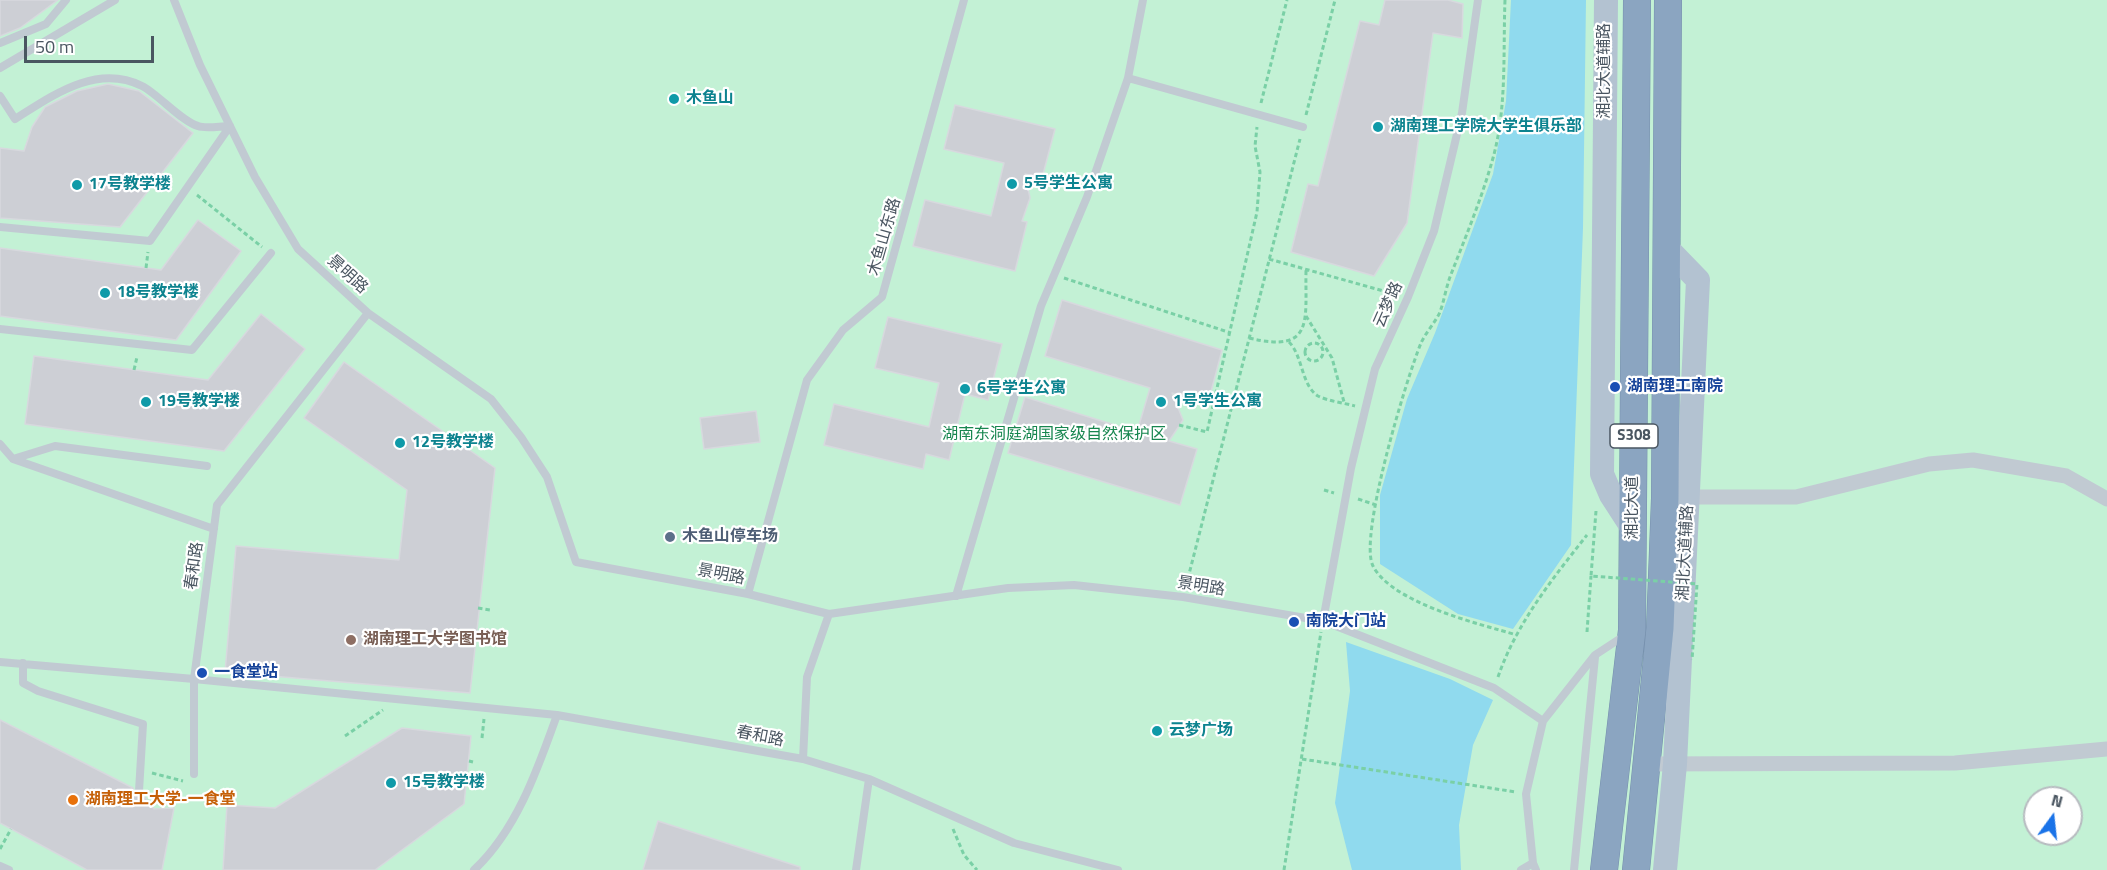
<!DOCTYPE html>
<meta charset="utf-8">
<style>
body{margin:0}
#map{position:relative;width:2107px;height:870px;overflow:hidden;background:#f5f3f3;font-family:"Titillium Web",sans-serif}
canvas{display:block}
.north{position:absolute;left:2023px;top:786px;width:60px;height:60px;box-sizing:border-box;background:#fff;border:2px solid #b7bbc0;border-radius:50%;rotate:15deg;font-size:16px;font-weight:700;line-height:24px;text-align:center;color:#4a5661}
.north::after{content:'';display:block;margin:auto;width:21px;height:27px;background:#1a73e8;clip-path:polygon(50% 0,100% 100%,50% 72%,0 100%)}
.scale{position:absolute;left:24px;top:36px;width:130px;height:27px;box-sizing:border-box;border:3px solid #4a5661;border-top:0;padding-left:8px;font-size:18px;line-height:21px;white-space:nowrap;color:#4a5661;-webkit-text-stroke:4px #fff;paint-order:stroke}
</style>
<div id="map">
<canvas width="2107" height="870"></canvas>
<div class="north">N</div>
<div class="scale">50 m</div>
</div>
<script>
const c = document.querySelector('canvas').getContext('2d');
c.lineJoin = 'round';
function fill(path, color) {
  c.fillStyle = color;
  c.fill(path, 'evenodd');
}
function stroke(path, color, width, dash) {
  c.strokeStyle = color;
  c.lineWidth = width;
  c.lineCap = dash ? 'butt' : 'round';
  c.setLineDash(dash || []);
  c.stroke(path);
}
function write(font, color, halo, rows, align = 'center') {
  c.font = font + ' "Titillium Web","Noto Sans SC",sans-serif';
  c.lineWidth = 4.5;
  c.setLineDash([]);
  c.textBaseline = 'middle';
  c.strokeStyle = halo;
  c.fillStyle = color;
  for (const [text, x, y, turn = 0] of rows) {
    c.save();
    c.translate(x, y);
    c.rotate((+turn || 0) * Math.PI / 180);
    c.textAlign = isNaN(turn) ? turn : align;
    if (halo) c.strokeText(text, 0, 0);
    c.fillText(text, 0, 0);
    c.restore();
  }
}
fill(new Path2D(`
 M0 0H2107V870H0ZM2035 798H2071V834H2035Z`), '#c3f1d5');
fill(new Path2D(`
 M1511 0H1586L1583 228 1571 545 1513 629 1458 614 1380 564V495L1407 399 1435 333 1493 174 1506 101Z
 M1346 642 1450 679 1493 700 1473 745 1459 825 1461 870H1352L1335 803 1350 691Z`), '#90daee');
const building = new Path2D(`
 M0 0H58L20 28 0 36Z
 M1385 0H1448L1463 4 1462 38 1433 33 1407 223 1374 276 1291 252 1308 184 1318 186 1360 21 1379 25Z
 M108 84 139 91 193 133 120 227 0 218V148L24 151 32 127 45 107 77 91Z
 M955 105 1055 129 1042 178 1025 174 1030 198 1022 221 1027 222 1015 271 913 246 925 200 991 216 1004 163 944 149Z
 M198 220 241 251 176 340 0 316V248L161 270Z
 M1062 300 1222 350 1208 403 1172 393 1183 420 1169 441 1197 449 1180 505 1008 453 1025 397 1137 432 1150 388 1045 356Z
 M261 314 305 349 224 451 25 424 34 356 208 380Z
 M888 317 1002 344 988 400 965 394 949 460 926 454 923 469 824 445 834 404 929 427 939 383 875 368Z
 M344 362 495 468 470 693 225 672 236 546 399 560 407 490 304 418Z
 M756 411 760 442 704 449 700 418Z
 M0 720 133 788 135 796 143 795 154 809 174 808 162 870H87L0 823Z
 M402 728 471 736 464 804 375 870H223L227 805 275 808Z
 M658 821 800 867V870H643Z`);
fill(building, '#cdcfd5');
stroke(building, '#d7d9de', 1.5);
const highway = new Path2D(`
 M1604 870 1632 630 1637 0
 M1636 870 1660 628 1665 498 1668 0`);
stroke(highway, '#7690ad', 28);
stroke(new Path2D(`
 M1505 0C1503 52 1507 108 1493 158 1482 198 1465 238 1450 277 1446 288 1444 301 1440 312 1435 323 1426 332 1421 343 1407 377 1358 537 1373 566 1392 603 1479 624 1517 635
 M1261 103 1287 0
 M1306 115 1335 0
 M197 195 262 247
 M1269 259 1398 295
 M146 268 148 252
 M1064 278 1231 333
 M1306 316 1332 358 1344 402
 M1249 338C1315 354 1305 320 1306 270
 M1289 342C1303 356 1301 385 1318 396 1328 401 1344 403 1355 406
 M1305 352a9 9 0 1 1 18 0a9 9 0 1 1-18 0Z
 M134 370 137 357
 M1179 425 1207 432 1257 212 1260 172 1255 146 1257 127
 M1324 490 1334 493
 M1358 499 1376 505
 M1186 586 1300 139
 M478 608 490 610
 M1587 632 1591 576
 M1498 677C1516 624 1553 578 1587 535
 M345 736 383 710
 M482 738 484 719
 M1302 759 1516 792
 M469 761 473 762
 M152 773 183 781
 M953 829 964 855 977 870
 M0 849 11 829
 M1284 870 1321 632`), '#7ad0a6', 3, [4.5, 3]);
stroke(new Path2D(`
 M174 0 200 65 255 177 298 249 368 313 491 399 521 437 547 477 576 562 748 594 829 614 1008 588 1074 585 1183 597 1323 621 1494 688 1543 721
 M0 43 46 24 66 0
 M0 68 115 0
 M1128 78 1303 127
 M0 96 15 119C52 96 96 63 142 86 158 94 182 122 198 126 206 129 220 126 230 126
 M0 227 150 241 230 126
 M0 329 192 350 271 253
 M0 444 13 459 214 529
 M13 459 55 446 207 466
 M748 594 807 380 843 330 882 297 964 0
 M956 596 1041 306 1087 197 1128 78 1143 0
 M1323 621 1351 468 1375 369 1408 297 1434 231 1462 113 1478 0
 M0 662 194 679 217 505 368 313
 M23 663V683L38 691 143 724 139 791
 M803 759 807 677 829 614
 M194 774V679L557 715
 M0 866 9 870
 M474 870C517 830 538 768 557 715L803 759 869 779 1014 843 1118 870
 M856 870 869 779
 M1521 870 1533 863
 M1536 870 1533 863 1526 794 1543 721 1595 655 1624 636
 M1574 870 1595 657`), '#c1cad2', 8);
stroke(new Path2D(`
 M1681 497H1796L1929 464 1973 460 2066 476 2107 499
 M1646 764 1955 763 2107 749`), '#c1cad2', 15);
stroke(new Path2D(`
 M1606 0 1602 474 1611 495 1633 529
 M1665 870 1675 764 1698 280 1667 248`), '#b3c2d1', 24);
stroke(highway, '#8ba5c1', 27);
stroke(new Path2D(`
 M1596 511 1591 576 1697 584 1692 660`), '#7ad0a6', 3, [4.5, 3]);
for (const [x, y, r, color] of [
 [674,99,6,"#0f9aa8"],
 [1378,127,6,"#0f9aa8"],
 [1012,184,6,"#0f9aa8"],
 [77,185,6,"#0f9aa8"],
 [105,293,6,"#0f9aa8"],
 [1615,387,6,"#1a4fb4"],
 [965,389,6,"#0f9aa8"],
 [146,402,6,"#0f9aa8"],
 [1161,402,6,"#0f9aa8"],
 [400,443,6,"#0f9aa8"],
 [670,537,6,"#5c6f8a"],
 [1294,622,6,"#1a4fb4"],
 [351,640,6,"#8d6e63"],
 [202,673,6,"#1a4fb4"],
 [1157,731,6,"#0f9aa8"],
 [391,783,6,"#0f9aa8"],
 [73,800,6,"#e8710a"]
]) {
  const dot = new Path2D();
  dot.arc(x, y, r, 0, 2 * Math.PI);
  c.fillStyle = color;
  c.fill(dot);
  stroke(dot, '#fff', 2);
}
for (const [x, y, w] of [
 [1634,436,48]
]) {
  const box = new Path2D();
  box.roundRect(x - w / 2, y - 12, w, 24, 4.5);
  c.fillStyle = '#fff';
  c.fill(box);
  stroke(box, '#4a5661', 1.5);
}
write('bold 15px', '#4a5661', null, [
 ["S308",1634,436]
]);
write('16px', '#4a5661', '#fff', [
 ["湘北大道辅路",1605,71,-90],
 ["木鱼山东路",885,237,-74],
 ["景明路",347,275,42],
 ["云梦路",1389,305,-66],
 ["湘北大道",1633,508,-90],
 ["湘北大道辅路",1686,553,-87],
 ["春和路",195,566,-82],
 ["景明路",721,575,11],
 ["景明路",1201,587,9],
 ["春和路",760,737,11]
]);
write('bold 16px', '#0d838f', '#fff', [
 ["木鱼山",686,99],
 ["湖南理工学院大学生俱乐部",1390,127],
 ["5号学生公寓",1024,184],
 ["17号教学楼",89,185],
 ["18号教学楼",117,293],
 ["6号学生公寓",977,389],
 ["19号教学楼",158,402],
 ["1号学生公寓",1173,402],
 ["12号教学楼",412,443],
 ["云梦广场",1169,731],
 ["15号教学楼",403,783]
], 'left');
write('bold 16px', '#164399', '#fff', [
 ["湖南理工南院",1627,387],
 ["南院大门站",1306,622],
 ["一食堂站",214,673]
], 'left');
write('16px', '#17864f', '#fff', [
 ["湖南东洞庭湖国家级自然保护区",1054,435]
]);
write('bold 16px', '#4e5e75', '#fff', [
 ["木鱼山停车场",682,537]
], 'left');
write('bold 16px', '#785e54', '#fff', [
 ["湖南理工大学图书馆",363,640]
], 'left');
write('bold 16px', '#c56008', '#fff', [
 ["湖南理工大学-一食堂",85,800]
], 'left');
</script>
